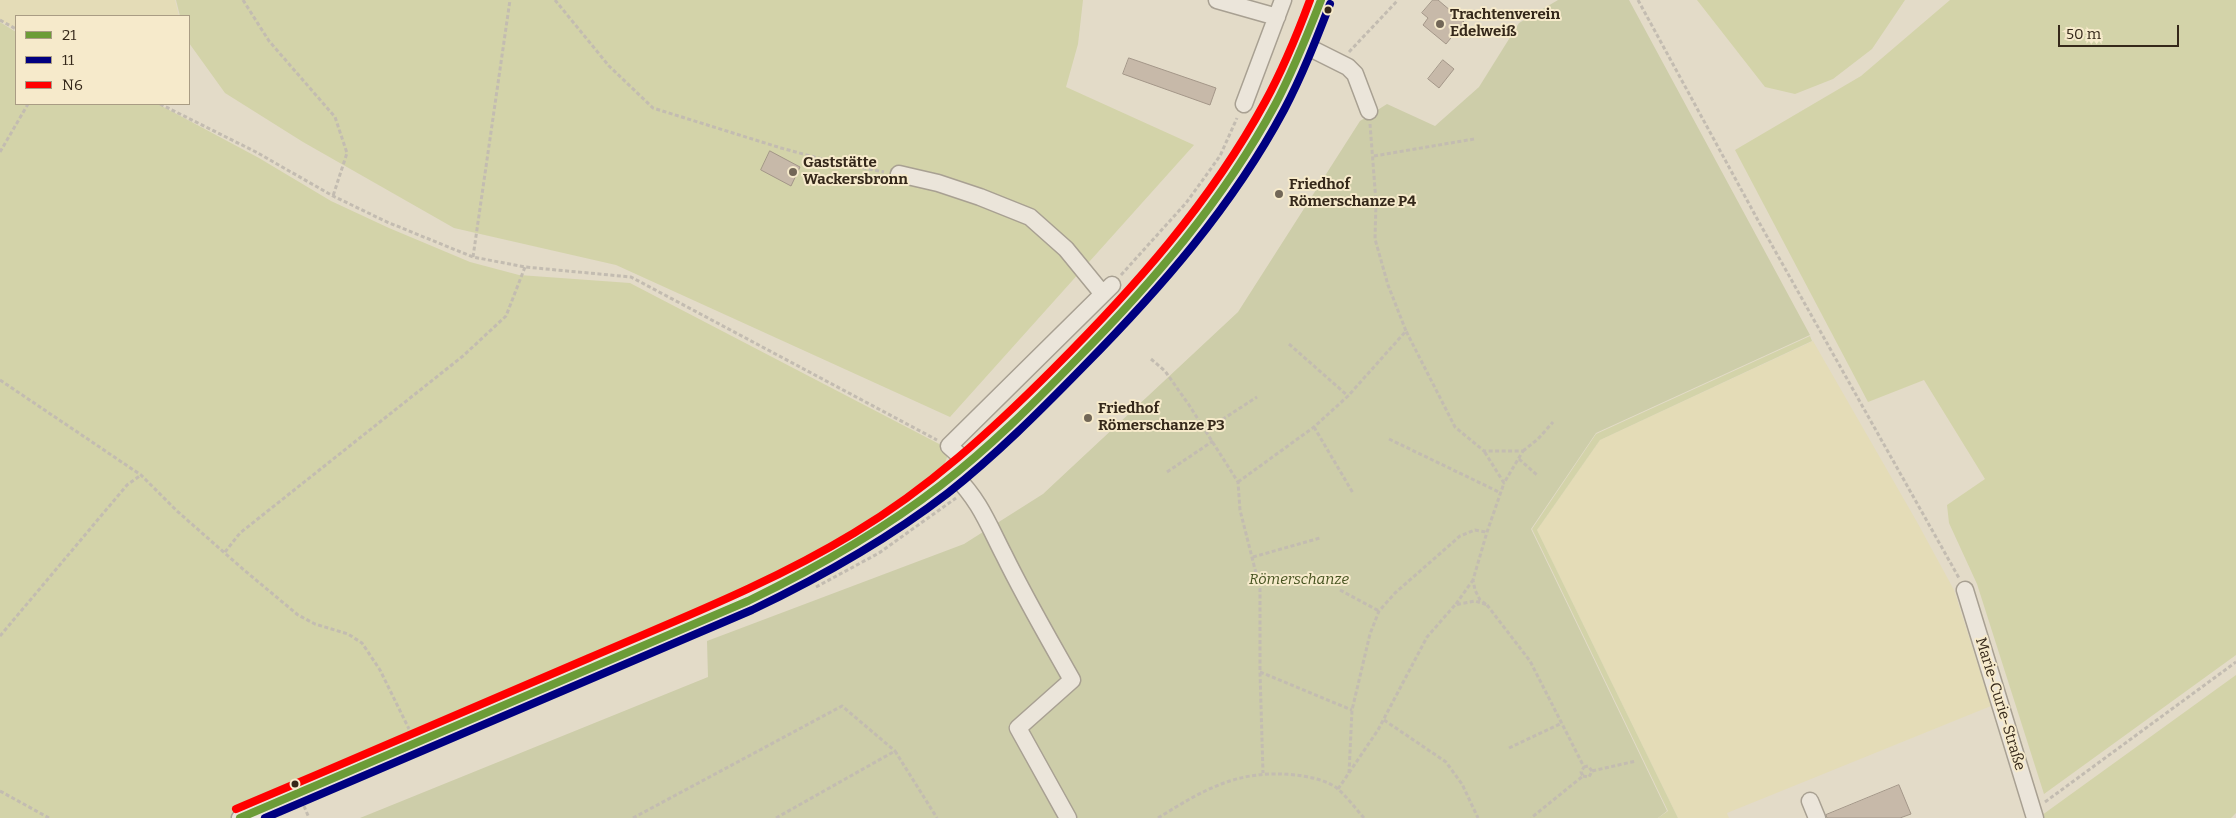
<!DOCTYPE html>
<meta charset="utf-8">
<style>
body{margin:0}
#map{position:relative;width:2236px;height:818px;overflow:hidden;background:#e3dbc8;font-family:Bitter,serif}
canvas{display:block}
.legend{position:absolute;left:15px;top:15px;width:175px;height:90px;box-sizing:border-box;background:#f6eacb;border:1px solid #a99c84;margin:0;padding:6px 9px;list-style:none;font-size:15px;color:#35281a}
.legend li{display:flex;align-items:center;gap:10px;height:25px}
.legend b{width:25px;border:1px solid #a99c84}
.scale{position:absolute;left:2058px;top:25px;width:121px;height:22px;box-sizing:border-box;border:2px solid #35281a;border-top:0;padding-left:6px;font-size:15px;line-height:18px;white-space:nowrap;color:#35281a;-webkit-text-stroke:4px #f6eacb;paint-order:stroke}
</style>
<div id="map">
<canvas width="2236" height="818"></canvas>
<ul class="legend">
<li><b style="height:6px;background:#6c9c37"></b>21</li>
<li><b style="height:6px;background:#000080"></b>11</li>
<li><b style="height:6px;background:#f00"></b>N6</li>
</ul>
<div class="scale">50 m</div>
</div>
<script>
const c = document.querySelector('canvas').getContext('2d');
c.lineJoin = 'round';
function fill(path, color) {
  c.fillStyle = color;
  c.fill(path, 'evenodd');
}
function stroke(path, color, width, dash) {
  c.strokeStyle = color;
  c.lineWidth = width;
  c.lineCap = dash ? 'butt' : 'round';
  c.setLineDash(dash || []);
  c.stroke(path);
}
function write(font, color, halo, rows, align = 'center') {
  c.font = font + ' Bitter,serif';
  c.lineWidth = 4;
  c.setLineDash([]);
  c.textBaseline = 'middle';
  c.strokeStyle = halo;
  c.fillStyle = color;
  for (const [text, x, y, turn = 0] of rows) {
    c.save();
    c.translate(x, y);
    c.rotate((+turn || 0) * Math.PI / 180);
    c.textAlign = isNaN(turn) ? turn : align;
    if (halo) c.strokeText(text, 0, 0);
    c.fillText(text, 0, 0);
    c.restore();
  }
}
fill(new Path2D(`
 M0 0H175L179 16H16V30L0 20Z
 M1813 341 1917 522 1954 590 1991 706 1727 813 1729 818H1678L1537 530 1600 440Z`), '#e4dcb7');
fill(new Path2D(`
 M176 0H1083L1078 44 1066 87 1194 145 950 417 616 265 454 228 303 142 225 93 189 43V16H180Z
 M1697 0H1905L1872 49 1833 79 1795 94 1765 87Z
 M1950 0H2236V655L2044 794 1977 584 1949 523 1947 505 1985 479 1924 380 1868 402 1735 150 1861 76Z
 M0 22 16 32V104H158L259 158 331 201 389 228 470 262 519 275 630 283 943 446 948 455 944 465 864 525 828 548 416 743 240 818H0Z
 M1810 336 1812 341 1600 440 1537 530 1678 818H1658L1668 811 1532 529 1596 434Z
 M2236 675V813L2231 818H2038Z`), '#d3d3a9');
fill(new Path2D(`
 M1558 0H1629L1810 335 1596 433 1531 529 1667 811 1658 818H360L708 677 707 641 964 544 1043 494 1238 312 1360 121 1387 104 1435 126 1479 87 1519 23Z`), '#cdcda9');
const building = new Path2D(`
 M1433 0H1438L1464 22 1446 44 1423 25 1428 18 1422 13Z
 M1129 58 1216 88 1210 105 1123 74Z
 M1443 60 1454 69 1439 88 1428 79Z
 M770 151 800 167 791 186 761 170Z
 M1899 785 1911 814 1900 818H1827L1826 815Z`);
fill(building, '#c7b9a9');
stroke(building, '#a39688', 1);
const minor = new Path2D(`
 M1217 0 1277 17
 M1304 45 1348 67 1355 74 1369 111
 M1244 104 1283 0
 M899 174 938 183 980 197 1030 217 1066 249 1102 293
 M968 463 949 446 1112 285
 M954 475C980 501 988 524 1004 555 1025 598 1049 639 1072 680L1018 728 1068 818
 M1965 590 2035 818
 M1810 801 1817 818
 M240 818 748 601C827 564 902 520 968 463 1003 434 1035 401 1067 369 1178 260 1269 148 1321 0`);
stroke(minor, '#a8a092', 19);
stroke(new Path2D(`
 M243 0 269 41 335 117 347 153 333 196
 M555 0 609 66 653 108 781 148 829 161 884 172
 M1638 0 1760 224 1959 578
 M0 20 16 29
 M1349 52 1398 0
 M160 104 256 152 333 196 387 222 473 257 525 267 631 277 937 440
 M1370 124 1376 202 1375 239 1388 285 1406 331
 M0 152 28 104
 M1374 156 1474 139
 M473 257 510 0
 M1121 275 1186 203 1220 156 1237 118
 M1289 344 1348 396
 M1151 359 1165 371 1189 405 1238 482 1240 510 1260 589V672L1263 773
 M0 380 141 475 177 511 244 570 298 615 315 624 348 634 362 643 380 670 409 729
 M1314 427 1353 493
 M1206 430 1257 397
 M1389 439 1501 493
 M1523 451 1538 439 1553 422
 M1519 459 1537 475
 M1167 472 1213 441
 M1238 482 1314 427 1348 396 1406 331 1455 427 1484 451H1523L1504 483 1484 451
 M225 552 240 533 463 356 506 316 525 267
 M1253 557 1320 538
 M816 587 879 553 956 498
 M1340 590 1379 611
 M1456 604 1473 580
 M1487 605 1530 661 1584 767 1581 772 1583 776 1531 818
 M0 636 127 485 141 475
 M1260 672 1352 710
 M1384 720 1446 762 1462 784 1478 818
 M1509 748 1562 723
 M1584 767 1588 766 1592 771
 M1349 773 1352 710 1370 634 1379 611 1395 593 1460 536 1475 530 1486 532
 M1583 776 1589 777 1592 771 1636 761
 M1338 789 1378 730 1427 637 1455 605 1475 601 1487 605 1480 600 1475 590 1473 580 1487 532 1504 483
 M0 791 49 818
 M2045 802 2236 662
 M304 806 309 818
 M633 818 842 706 895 751
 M776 818 895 751 937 818
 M1158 818C1205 789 1238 769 1296 775 1310 777 1328 780 1339 790 1348 798 1356 809 1364 818`), '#c3bcb1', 3, [4, 2.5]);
stroke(minor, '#ebe5da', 16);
stroke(new Path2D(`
 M240 818 748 601C816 568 882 531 941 485 990 447 1033 404 1076 360 1152 283 1223 201 1275 105 1293 71 1307 36 1321 0`), '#6c9c37', 8);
stroke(new Path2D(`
 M265 818 752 610C821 577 887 540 948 493 996 455 1040 411 1083 367 1160 289 1232 207 1284 110 1302 76 1316 40 1330 4`), '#000080', 8);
stroke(new Path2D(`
 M236 809C354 759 472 708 589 658 679 619 770 584 854 533 929 488 992 430 1053 369 1134 288 1210 203 1265 102 1283 69 1297 35 1310 0`), '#f00', 8);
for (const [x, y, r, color] of [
 [1328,10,4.5,"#35281a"],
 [1440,24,5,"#726757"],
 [793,172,5,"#726757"],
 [1279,194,5,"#726757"],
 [1088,418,5,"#726757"],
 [295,784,4.5,"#35281a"]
]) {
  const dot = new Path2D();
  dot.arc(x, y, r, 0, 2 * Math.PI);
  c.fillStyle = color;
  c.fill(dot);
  stroke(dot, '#f6eacb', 2);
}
write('bold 15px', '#35281a', '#f6eacb', [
 ["Trachtenverein",1450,15],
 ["Edelweiß",1450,32],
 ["Gaststätte",803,163],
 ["Wackersbronn",803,180],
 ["Friedhof",1289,185],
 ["Römerschanze P4",1289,202],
 ["Friedhof",1098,409],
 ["Römerschanze P3",1098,426]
], 'left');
write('italic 15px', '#465320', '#f6eacb', [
 ["Römerschanze",1299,580]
]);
write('15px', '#35281a', '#f6eacb', [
 ["Marie-Curie-Straße",2000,704,73]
]);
</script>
